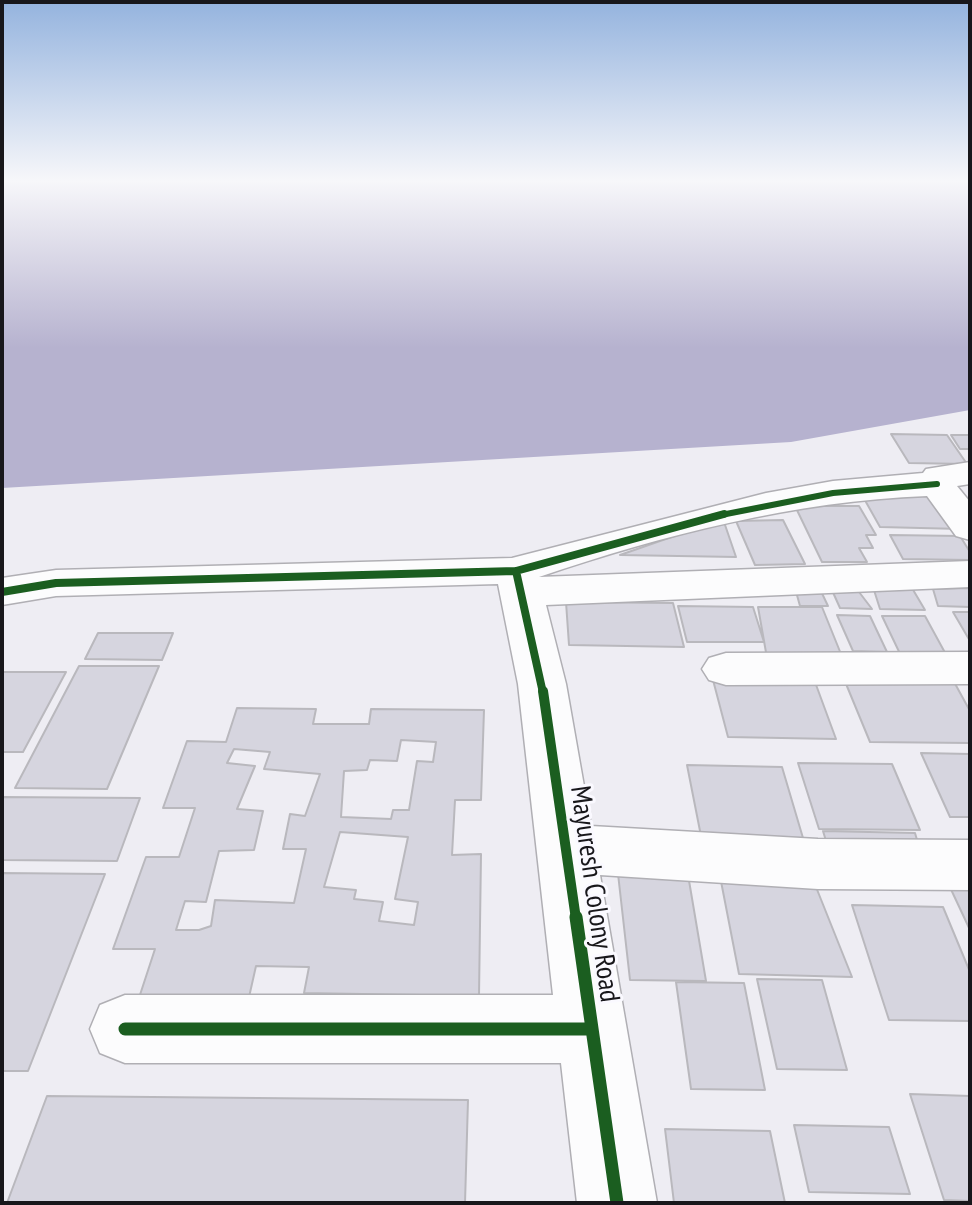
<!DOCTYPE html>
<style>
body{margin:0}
#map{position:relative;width:972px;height:1205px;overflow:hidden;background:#eeedf3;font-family:"PT Sans Narrow",sans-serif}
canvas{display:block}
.frame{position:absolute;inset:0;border:4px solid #18171b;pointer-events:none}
</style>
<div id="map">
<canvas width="972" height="1205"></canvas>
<div class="frame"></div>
</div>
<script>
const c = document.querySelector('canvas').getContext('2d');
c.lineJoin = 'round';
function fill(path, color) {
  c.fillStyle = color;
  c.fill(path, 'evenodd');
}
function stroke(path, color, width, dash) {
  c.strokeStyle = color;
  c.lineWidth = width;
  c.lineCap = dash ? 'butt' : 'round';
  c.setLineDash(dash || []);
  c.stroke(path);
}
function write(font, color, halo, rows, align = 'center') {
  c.font = font + ' "PT Sans Narrow",sans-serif';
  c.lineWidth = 6;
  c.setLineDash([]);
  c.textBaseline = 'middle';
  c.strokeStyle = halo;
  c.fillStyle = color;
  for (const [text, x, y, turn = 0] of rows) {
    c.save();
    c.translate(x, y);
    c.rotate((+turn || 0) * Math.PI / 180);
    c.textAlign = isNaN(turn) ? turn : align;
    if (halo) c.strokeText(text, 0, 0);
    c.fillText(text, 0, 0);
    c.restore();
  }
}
fill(new Path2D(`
 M2 180H970V410L791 442 2 488Z`), '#b6b2cf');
const building = new Path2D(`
 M891 434 947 435 967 464 909 463Z
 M951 435H970V449H960Z
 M862 495 939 496 961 529 880 527Z
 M795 506H859L876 535H866L873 548H859L867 562H822Z
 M723 519 736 557 620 555Z
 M783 520 805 564 755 565 736 521Z
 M890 535 960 536 970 552V560L903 559Z
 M909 583 925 610 880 609 873 587Z
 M819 587 828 606H800L795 588Z
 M831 588H856L872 609 840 608Z
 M970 588V607L938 606 933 589Z
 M566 602 673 603 684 647 569 645Z
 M678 606 753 607 764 642H687Z
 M758 607H822L843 659 767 658Z
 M953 612H970V641Z
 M837 615 870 616 887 652 853 651Z
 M882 616H925L949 660H903Z
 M98 633H173L162 660 85 659Z
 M79 666H159L107 789 15 788Z
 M2 672H66L23 752H2Z
 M844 679 953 680 970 711V743L870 742Z
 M713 680 815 682 836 739 728 737Z
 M237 708 316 709 313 724H369L371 709 484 710 481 800H455L452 855 481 854 479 996 304 993 309 967 256 966 247 1006 137 1004 155 949H113L146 857H179L195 808H163L187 741 226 742ZM401 740 436 742 433 762 417 761 409 810H393L391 819 341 817 344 771 367 770 370 760 397 761ZM234 749 270 752 264 769 320 774 305 816 290 814 283 849H306L294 903 215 900 211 926 199 930H176L185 901 206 902 219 851 254 850 263 811 237 809 255 766 227 763ZM340 832 408 837 395 899 418 902 414 925 379 921 383 902 354 899 356 890 324 887Z
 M921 753 970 754V817H950Z
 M798 763 892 764 920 830 819 829Z
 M687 765 782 767 803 838 701 836Z
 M2 797 140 798 117 861 2 860Z
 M823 831 915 833 922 857 830 854Z
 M616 856 685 857 706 981 630 980Z
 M719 871 814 882 852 977 739 974Z
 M2 873 105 874 28 1071H2Z
 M948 883 970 884V930Z
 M852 905 943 907 970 972V1021L889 1020Z
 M757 979 822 980 847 1070 777 1069Z
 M676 982 744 983 765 1090 691 1089Z
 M910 1094 970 1096V1201L944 1200Z
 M47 1096 468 1100 465 1203H7Z
 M794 1125 889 1127 910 1194 809 1192Z
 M665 1129 770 1131 785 1203H674Z`);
fill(building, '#d6d5df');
stroke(building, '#b9b8bd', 2);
const street = new Path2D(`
 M970 462V484L957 486 970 502V540L956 536 927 496C795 501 663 535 539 577L970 561V587L546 605 566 684 591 826 818 839 970 840V890L818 889 600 875 657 1203H577L561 1063H125L100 1053 90 1029 100 1005 125 995H553L518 684 498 584 56 596 2 605V578L56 570 512 558 766 493 833 481 923 473 926 469Z
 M970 652V684L726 685 709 680 702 669 709 658 726 653Z`);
stroke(street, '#b0afb4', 3);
fill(street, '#fcfcfd');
stroke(new Path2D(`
 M716 516 833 493 937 484`), '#1b5e20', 6);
stroke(new Path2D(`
 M516 571 543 693
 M2 592 56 583 516 571 724 514`), '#1b5e20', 8);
stroke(new Path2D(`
 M543 691 576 919`), '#1b5e20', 10);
stroke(new Path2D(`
 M576 917 617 1203
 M125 1029H592`), '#1b5e20', 13);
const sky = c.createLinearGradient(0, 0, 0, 348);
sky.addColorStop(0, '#94b3de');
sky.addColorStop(0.52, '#f7f7fa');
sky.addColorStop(1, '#f7f7fa00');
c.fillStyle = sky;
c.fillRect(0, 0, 972, 348);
write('28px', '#18171b', '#faf9ff', [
 ["Mayuresh Colony Road",594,894,82]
]);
</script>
